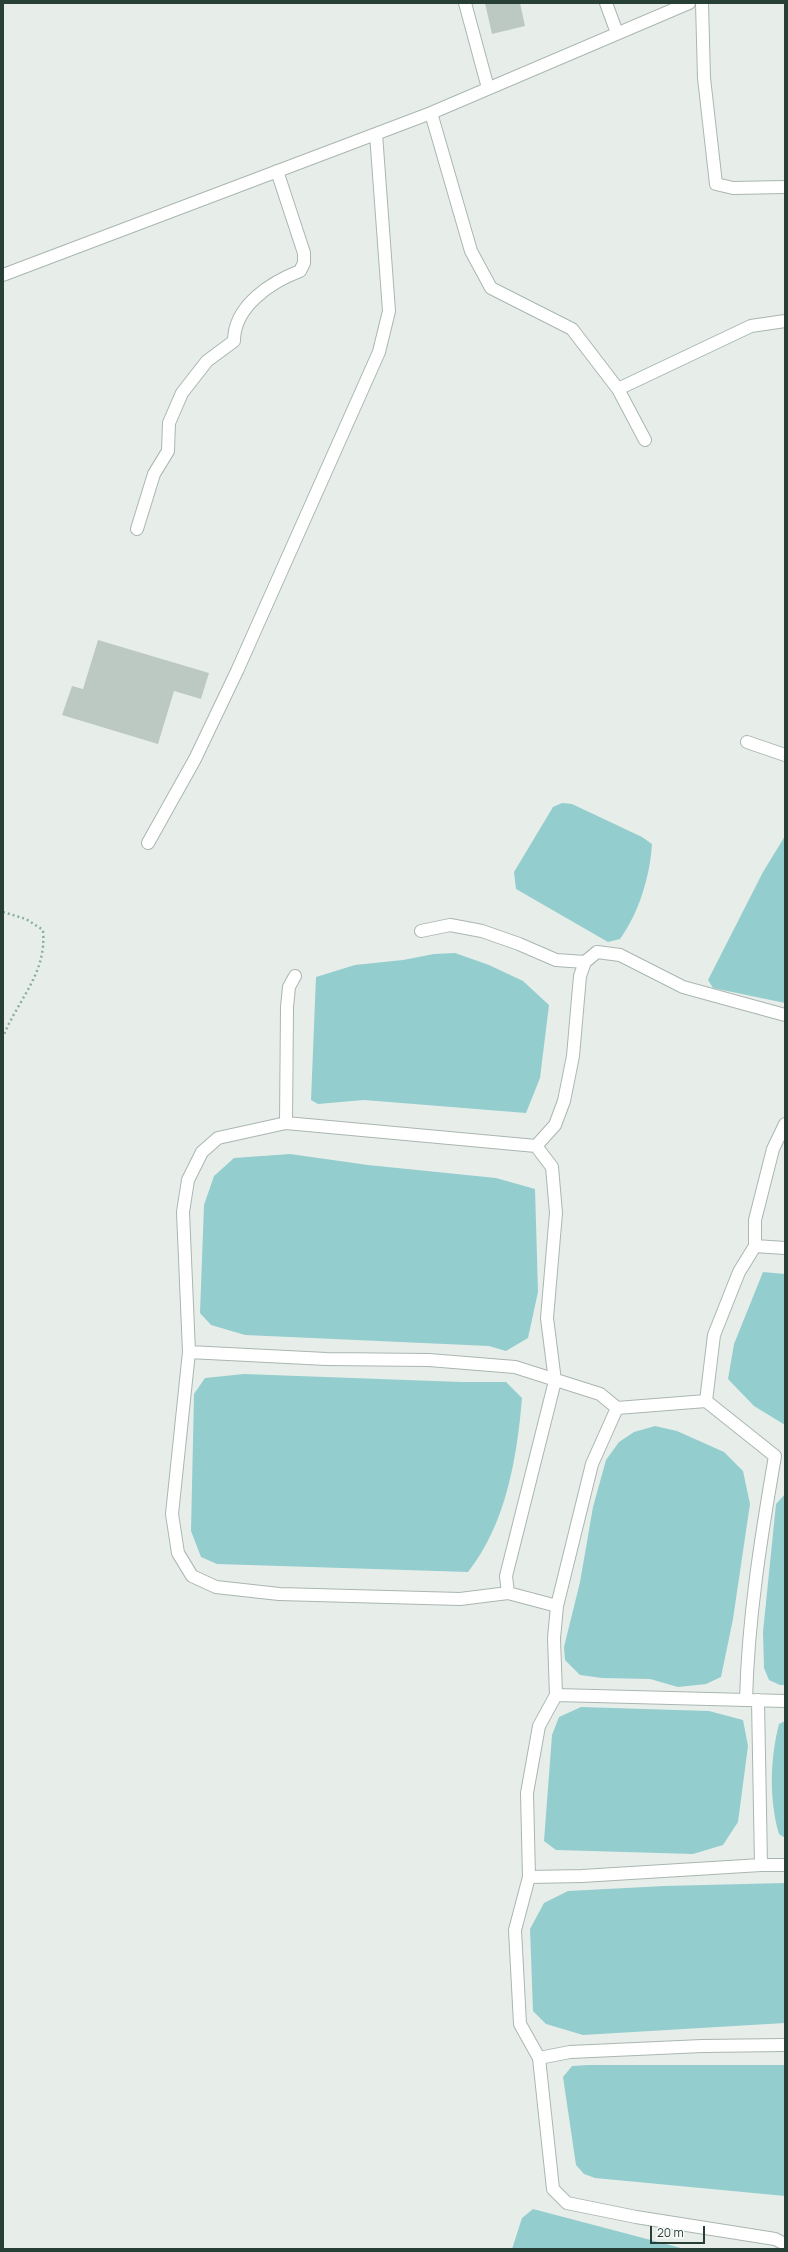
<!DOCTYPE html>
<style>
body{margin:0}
#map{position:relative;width:788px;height:2252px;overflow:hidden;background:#e7eeea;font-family:Manrope,sans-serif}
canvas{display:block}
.frame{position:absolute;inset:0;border:4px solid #273f35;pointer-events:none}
.scale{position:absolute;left:650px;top:2226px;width:55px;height:18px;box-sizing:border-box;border:2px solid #273f35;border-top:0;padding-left:5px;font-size:12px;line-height:14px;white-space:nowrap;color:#273f35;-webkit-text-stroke:3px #f7faf8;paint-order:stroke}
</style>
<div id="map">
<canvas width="788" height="2252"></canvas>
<div class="frame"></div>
<div class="scale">20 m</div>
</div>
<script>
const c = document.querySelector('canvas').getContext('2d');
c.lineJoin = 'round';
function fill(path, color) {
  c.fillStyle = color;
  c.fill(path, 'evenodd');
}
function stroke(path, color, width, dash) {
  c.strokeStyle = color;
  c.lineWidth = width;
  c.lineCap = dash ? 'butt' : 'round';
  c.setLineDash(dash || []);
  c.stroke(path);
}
fill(new Path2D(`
 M562 803 572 804 642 837 652 844C650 876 639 913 620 939L608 942 516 889 514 872 553 807Z
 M785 836V1003L713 988 708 980 763 872Z
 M455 953 489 965 523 981 549 1005 540 1078 526 1113 364 1100 318 1104 311 1100 316 977 355 965 403 960 434 954Z
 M290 1154 368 1165 496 1178 535 1189 538 1292 528 1338 506 1351 489 1346 245 1335 211 1325 200 1313 204 1205 214 1176 234 1158Z
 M763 1272 785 1274V1425L754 1406 728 1379 734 1344Z
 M244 1374 462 1382H506L522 1398C517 1458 506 1524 468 1572L217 1564 201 1557 191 1531 194 1394 205 1378Z
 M655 1426 677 1431 724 1452 743 1471 750 1504 733 1619 721 1677 706 1684 678 1687 650 1679 602 1678 580 1675 565 1660 564 1647 580 1582 593 1507 606 1460 619 1442 634 1432Z
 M785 1494V1685H780L769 1680 764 1668 763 1632 776 1504Z
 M581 1707 709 1711 743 1720 748 1746 738 1822 723 1845 693 1854 556 1850 544 1841 552 1735 559 1717Z
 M785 1721V1838L779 1834C769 1799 770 1759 779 1724Z
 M785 1883V2023L583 2035 546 2024 533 2011 530 1929 544 1903 568 1891 664 1886Z
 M588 2065H785V2196L595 2178 584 2174 576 2165 563 2077 572 2066Z
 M533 2209 685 2249H512L522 2218Z`), '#94cdce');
fill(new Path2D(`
 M485 3H520L525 26 492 34Z
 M98 640 209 673 201 699 174 691 158 744 62 715 72 686 83 689Z`), '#bcc9c2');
const minor = new Path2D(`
 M465 3 488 88
 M606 3 617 33
 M702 3 704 78 716 184 733 188 785 187
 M431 113 471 251 491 288 572 329 618 389 645 440
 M3 275 431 113 689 3
 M618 389 751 326 785 321
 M137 529 154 474 168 451 169 423 182 393 207 361 234 341C234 306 271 282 300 271L304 263V253L277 171
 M747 742 785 755
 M148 843 195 759 237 671 379 352 389 311 376 134
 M421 931 450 925 482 931 519 944 556 960 585 962
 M286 1123 287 1007 289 987 295 976
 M755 1246 785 1248
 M189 1352 326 1359 429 1360 515 1367 600 1394 617 1408
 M706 1401 617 1408 592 1464 557 1606 554 1638 556 1695 539 1726 527 1793 529 1877 515 1930 520 2024 539 2058 553 2189 567 2203 636 2217 775 2239 785 2244
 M508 1593 506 1576 555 1381 547 1318 556 1213 552 1167 536 1146
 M557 1606 508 1593 460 1599 279 1594 216 1587 192 1576 178 1553 172 1514 189 1352 183 1212 188 1180 202 1152 218 1138 286 1123 536 1146 555 1125 564 1101 573 1056 580 976 585 962 597 952 620 955 683 987 785 1015
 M556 1695 785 1701
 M746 1700C748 1618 761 1537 775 1456L706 1401 714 1335 739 1272 755 1246V1220L773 1149 785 1124
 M758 1700 761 1865
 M529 1877 582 1876 761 1865H785
 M539 2058 570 2052 702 2046 785 2045`);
stroke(minor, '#aab6b0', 14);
stroke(new Path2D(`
 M3 912 26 919 43 930C47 974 18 999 3 1037`), '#8aaf9e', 2.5, [2, 3]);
stroke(minor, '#fff', 12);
</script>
